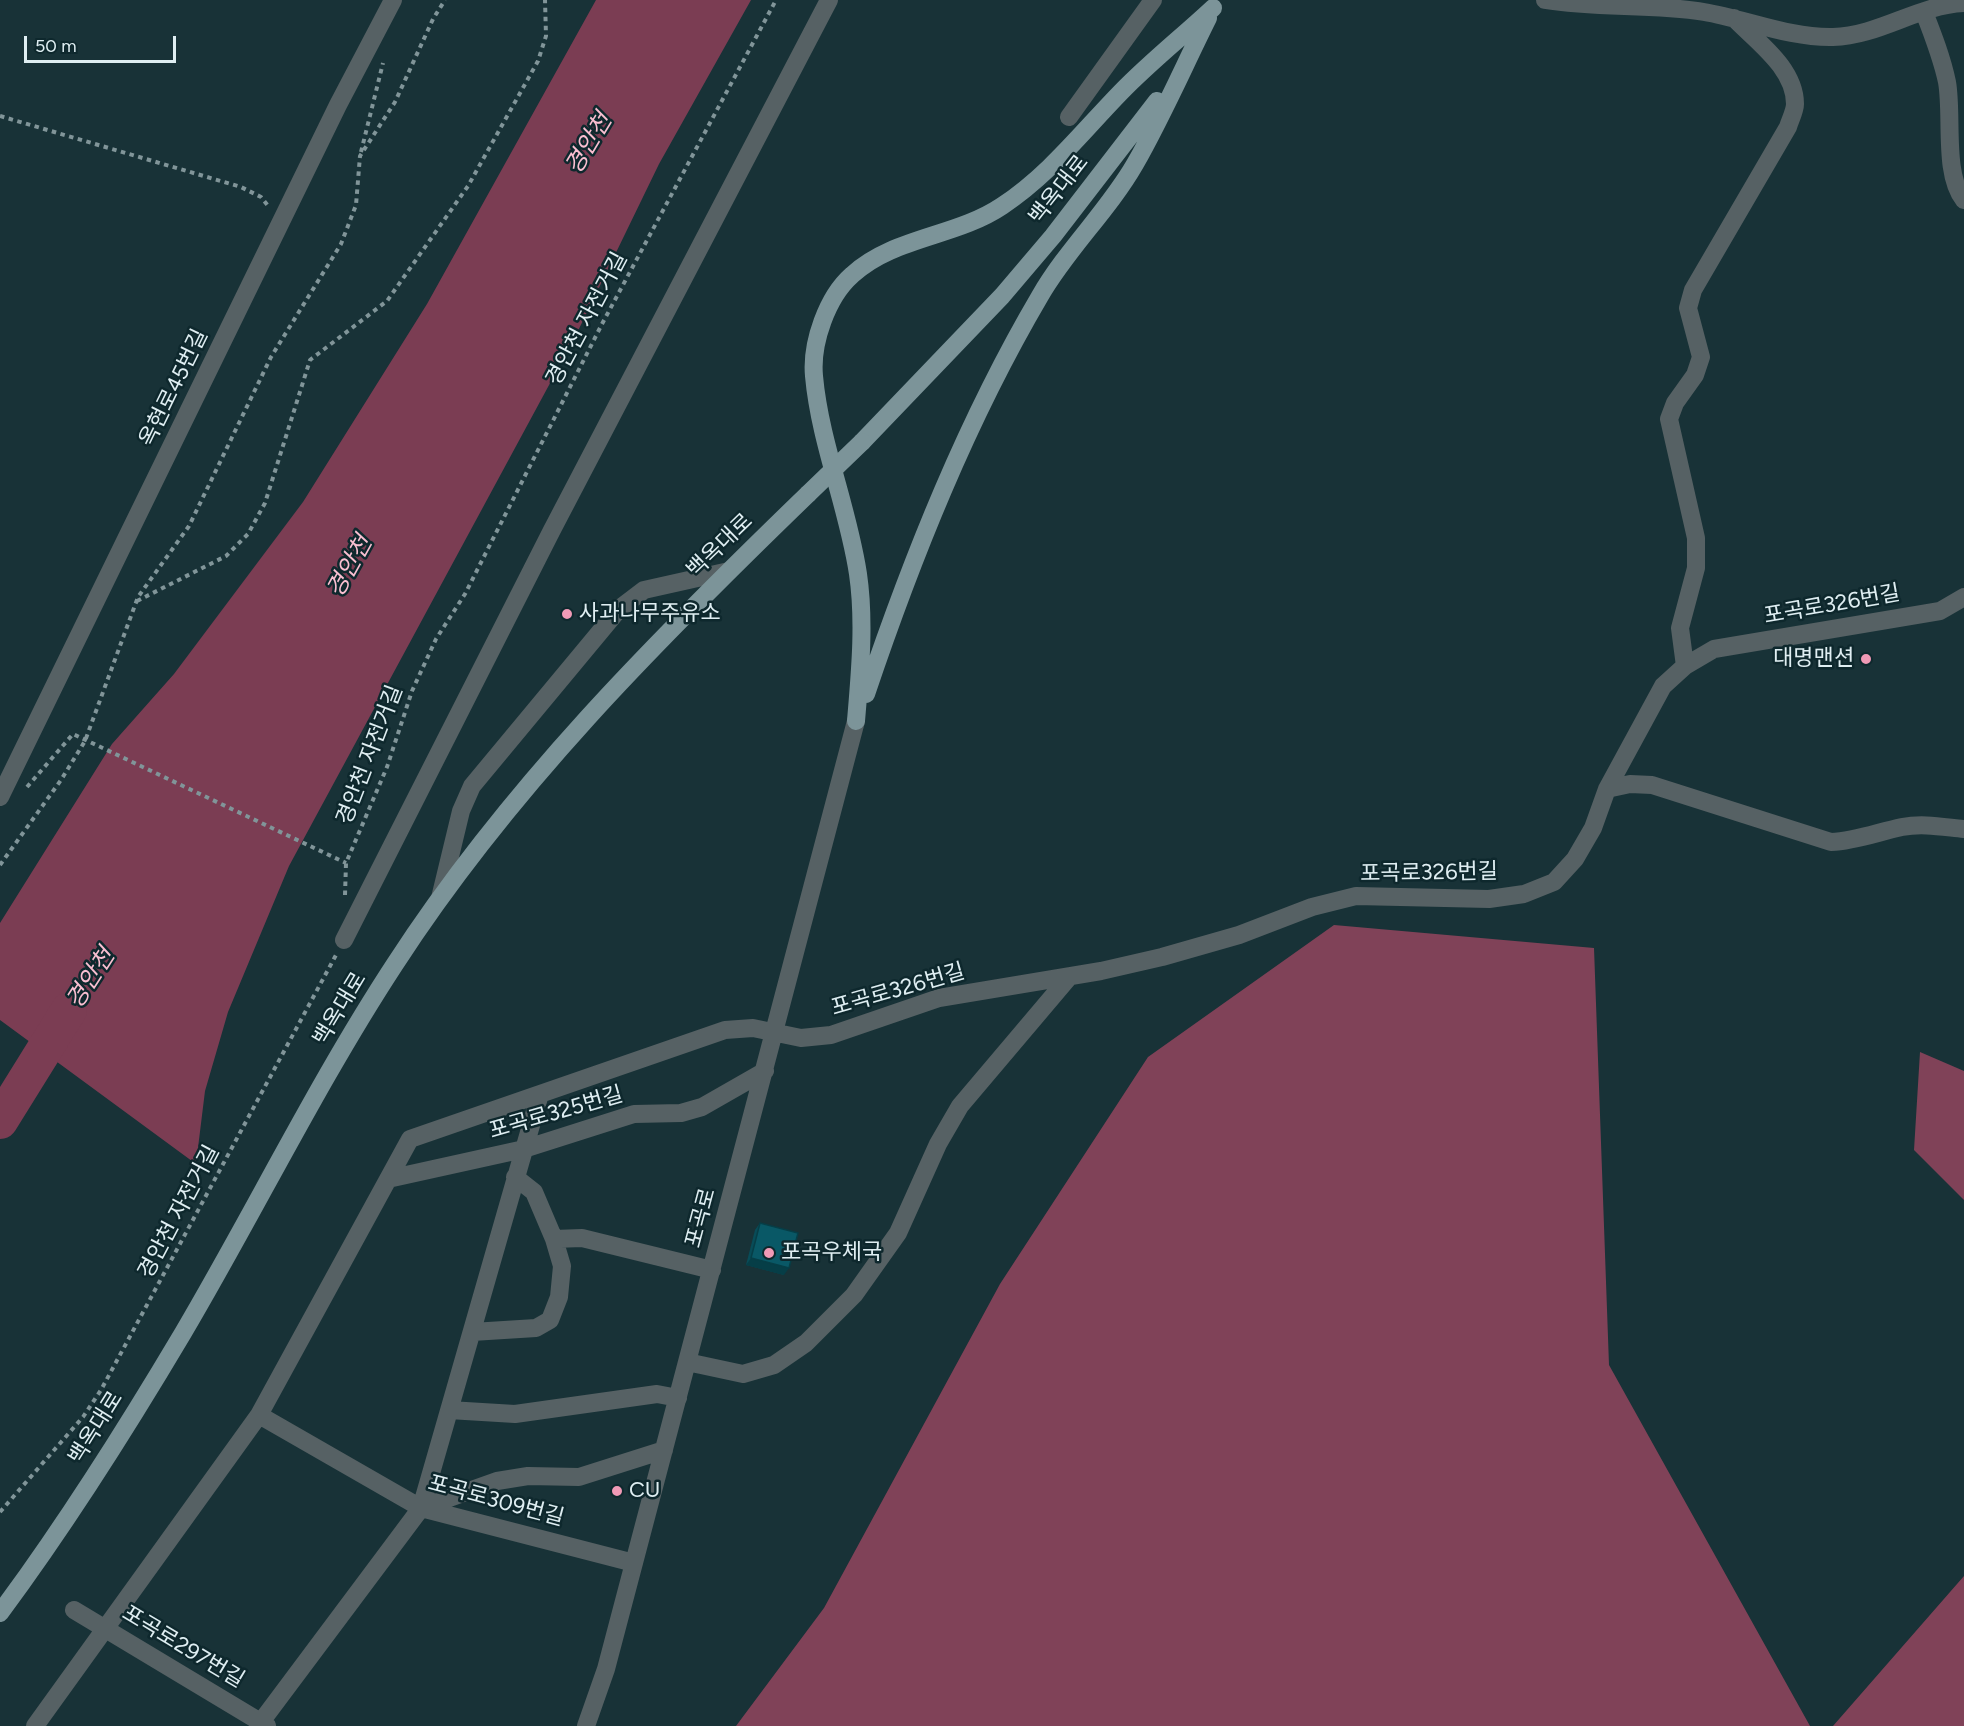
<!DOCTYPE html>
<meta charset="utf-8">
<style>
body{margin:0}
#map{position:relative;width:1964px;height:1726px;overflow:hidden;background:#183237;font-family:Figtree,sans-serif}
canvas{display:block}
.scale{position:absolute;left:24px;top:36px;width:152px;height:27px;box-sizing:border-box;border:3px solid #dfeef2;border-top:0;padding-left:8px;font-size:18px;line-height:21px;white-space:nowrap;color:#dfeef2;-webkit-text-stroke:4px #0e282d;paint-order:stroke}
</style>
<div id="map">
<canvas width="1964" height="1726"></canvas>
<div class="scale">50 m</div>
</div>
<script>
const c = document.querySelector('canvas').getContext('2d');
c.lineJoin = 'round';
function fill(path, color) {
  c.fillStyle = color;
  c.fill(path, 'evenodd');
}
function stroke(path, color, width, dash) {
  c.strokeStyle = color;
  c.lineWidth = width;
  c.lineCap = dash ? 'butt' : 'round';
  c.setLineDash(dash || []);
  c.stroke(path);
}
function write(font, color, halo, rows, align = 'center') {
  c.font = font + ' Figtree,"Noto Sans KR",sans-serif';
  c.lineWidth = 5;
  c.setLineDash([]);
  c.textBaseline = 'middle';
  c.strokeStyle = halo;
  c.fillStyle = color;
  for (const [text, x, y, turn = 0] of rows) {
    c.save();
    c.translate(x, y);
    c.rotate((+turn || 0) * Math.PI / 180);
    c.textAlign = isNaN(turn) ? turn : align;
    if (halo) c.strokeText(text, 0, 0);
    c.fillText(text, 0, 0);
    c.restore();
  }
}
fill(new Path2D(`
 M1334 925 1594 948 1609 1365 1810 1726H736L824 1608 1000 1284 1148 1057Z
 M1920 1052 1964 1071V1200L1914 1150Z
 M1964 1576V1726H1833Z`), '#804258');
fill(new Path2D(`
 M596 0H751L659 164 575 337 289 866 228 1012 205 1091 196 1164 0 1020V923L112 744 174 674 303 502 427 304Z`), '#7b3d53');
stroke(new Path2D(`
 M0 1121 69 1010`), '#7b3d53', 36);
stroke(new Path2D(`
 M0 116 241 187 261 197 269 207
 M361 152 383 63
 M137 601 226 556 248 534 265 503 310 360 387 301 468 186 538 61 546 36 545 0
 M27 787 73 734 346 863
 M0 865 61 780 85 741 138 597 189 526 271 357 341 244 356 205 360 156 395 102 433 19 445 0
 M345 895 346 863 387 767 412 691 436 639 465 594 602 324 776 0
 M0 1512 83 1417 101 1390 336 955`), '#819599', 4, [4.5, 4.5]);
stroke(new Path2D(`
 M1545 0C1598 9 1651 3 1704 12 1746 19 1789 38 1833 37 1879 36 1918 5 1964 3
 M1924 12C1933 35 1942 58 1947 82 1953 116 1943 174 1964 200
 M1069 117 1153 0
 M1685 666 1680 628 1696 568V538L1669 419 1675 403 1695 375 1701 357 1688 308 1693 290 1788 127C1790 120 1795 111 1795 104 1795 68 1757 42 1734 18
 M1607 789 1630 784 1652 785 1831 842C1856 841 1878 832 1902 827 1923 823 1943 827 1964 829
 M0 797 338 105 393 0
 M440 898 461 811 472 786 619 609 644 590 729 571
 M344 940 552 530 829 0
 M388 1179 524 1149 634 1114 681 1113 702 1107 765 1071
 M554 1239 582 1238 712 1270
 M472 1332 536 1328 550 1320 559 1297 562 1266 554 1239 534 1192 515 1177
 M687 1362 743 1374 774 1365 806 1343 854 1295 898 1233 938 1144 960 1106 1070 976
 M449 1410 515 1414 657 1394 678 1398
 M259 1415 421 1508 634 1563
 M421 1508 497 1481 528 1476 579 1477 664 1450
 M74 1610 267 1726
 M35 1726 259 1415 410 1139 725 1030 753 1028 801 1038 831 1035 939 998 1101 971 1162 957 1239 935 1312 907 1356 896 1489 899 1524 894 1554 882 1575 859 1593 828 1607 789 1663 686 1685 666 1714 649 1940 611 1964 597
 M258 1726 421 1508 540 1094
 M586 1726 606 1669 856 721`), '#566164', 18);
stroke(new Path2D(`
 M862 442 1002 296 1053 236 1157 101
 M866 694C912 558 967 420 1040 296 1067 249 1108 211 1135 164 1162 117 1184 66 1208 18
 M856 721C860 673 865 622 858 574 848 507 820 443 814 376 811 343 827 297 852 275 893 237 956 237 1002 206 1049 175 1082 132 1121 92 1150 62 1183 36 1213 8
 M0 1613C66 1524 126 1429 183 1333 255 1211 317 1083 395 964 509 788 658 639 808 494`), '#7c9499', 18);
stroke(new Path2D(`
 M808 494 862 442`), '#7c9499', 18);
fill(new Path2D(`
 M760 1223 784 1275 746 1265 755 1230Z`), '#084c58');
fill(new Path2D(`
 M751 1258 789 1268 784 1275 746 1265Z`), '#063e47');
const building = new Path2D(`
 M760 1223 798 1233 789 1268 751 1258Z`);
fill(building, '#095866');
stroke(building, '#063e47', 1.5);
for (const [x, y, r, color] of [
 [567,614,6,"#f09ab6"],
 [1866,659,6,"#f09ab6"],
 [769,1253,6,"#f09ab6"],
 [617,1491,6,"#f09ab6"]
]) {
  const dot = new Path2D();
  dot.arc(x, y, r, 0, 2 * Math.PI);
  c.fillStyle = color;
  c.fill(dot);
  stroke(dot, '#0e282d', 2);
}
write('22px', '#dfeef2', '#0e282d', [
 ["백옥대로",1059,190,-52],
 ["경안천 자전거길",587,319,-62],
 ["옥현로45번길",174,388,-64],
 ["백옥대로",720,546,-44],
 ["포곡로326번길",1832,605,-10],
 ["경안천 자전거길",370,755,-69],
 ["포곡로326번길",1429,873,-1],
 ["포곡로326번길",898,990,-16],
 ["백옥대로",340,1009,-59],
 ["포곡로325번길",556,1113,-16],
 ["경안천 자전거길",179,1212,-62],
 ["포곡로",701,1218,-75],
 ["백옥대로",96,1428,-58],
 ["포곡로309번길",496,1501,15],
 ["포곡로297번길",183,1647,31]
]);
write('22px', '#dfeef2', '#0e282d', [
 ["사과나무주유소",579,614],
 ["대명맨션",1854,659,"right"],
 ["포곡우체국",781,1253],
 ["CU",629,1491]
], 'left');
write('italic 24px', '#fabfd1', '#0e282d', [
 ["경안천",589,144,-59],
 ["경안천",350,567,-61],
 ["경안천",91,979,-57]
]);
</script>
